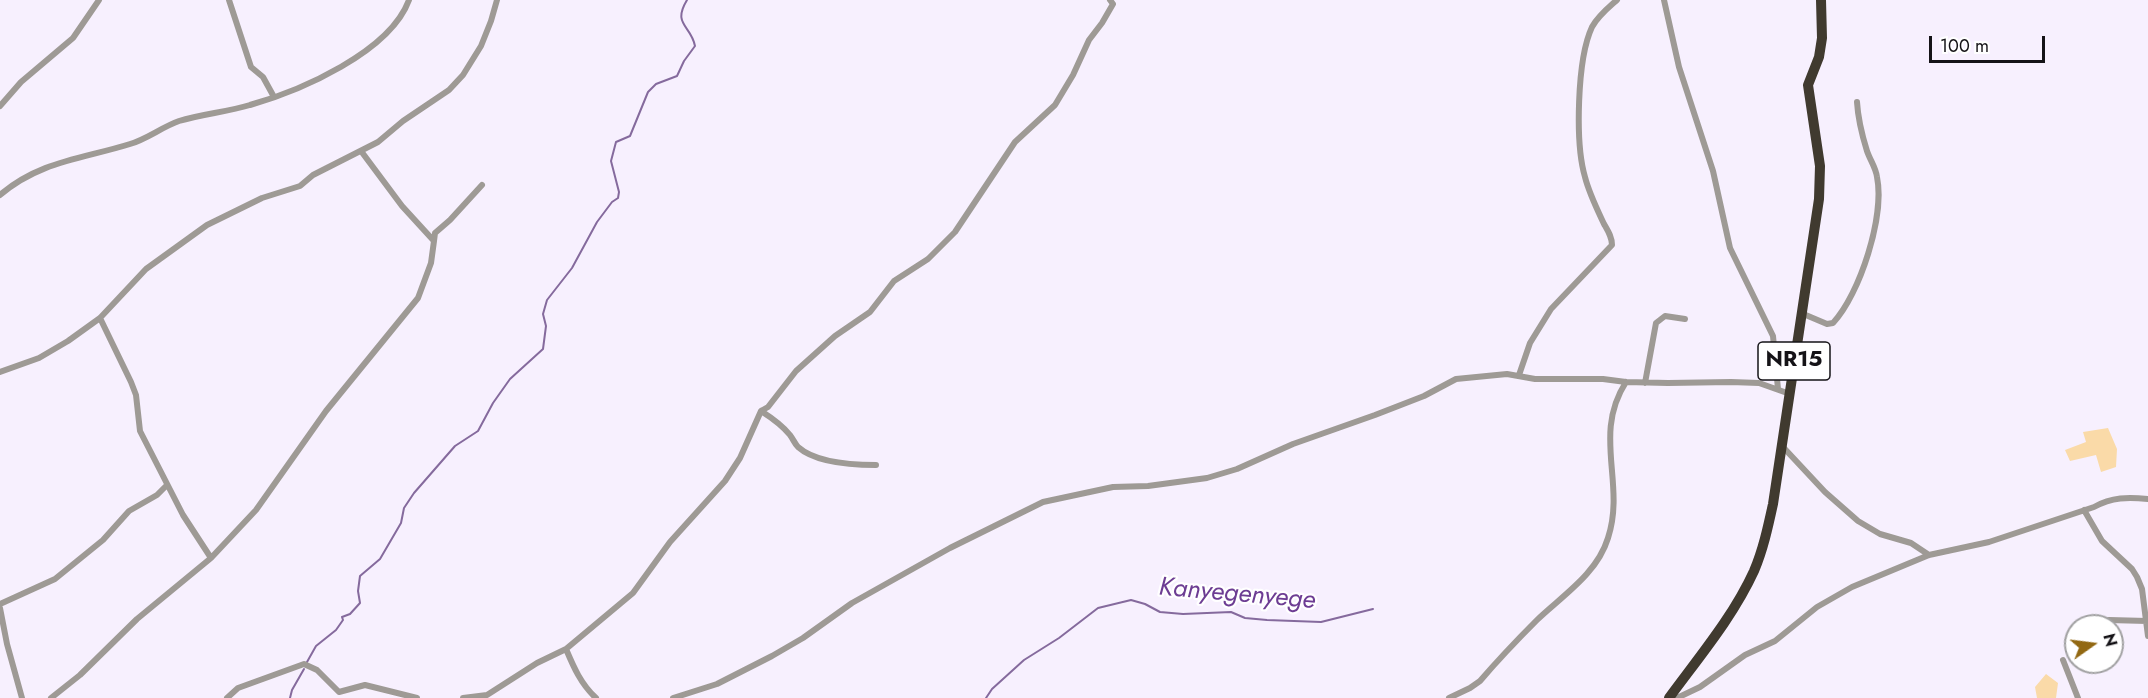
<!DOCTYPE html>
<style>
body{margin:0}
#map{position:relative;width:2148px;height:698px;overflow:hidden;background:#f7f0fe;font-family:Jost,sans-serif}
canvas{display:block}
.north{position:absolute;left:2064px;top:614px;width:60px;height:60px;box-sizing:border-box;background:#fff;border:2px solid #a1a1a2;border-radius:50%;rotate:76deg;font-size:16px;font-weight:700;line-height:24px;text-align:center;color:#151317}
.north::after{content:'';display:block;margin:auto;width:21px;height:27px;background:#926812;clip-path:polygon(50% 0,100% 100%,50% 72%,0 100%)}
.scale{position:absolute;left:1929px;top:36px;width:116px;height:27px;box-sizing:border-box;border:3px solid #151317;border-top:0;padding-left:8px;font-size:18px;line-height:21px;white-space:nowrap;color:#151317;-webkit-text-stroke:4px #fff;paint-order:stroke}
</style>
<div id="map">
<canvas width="2148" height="698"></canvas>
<div class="north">N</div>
<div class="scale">100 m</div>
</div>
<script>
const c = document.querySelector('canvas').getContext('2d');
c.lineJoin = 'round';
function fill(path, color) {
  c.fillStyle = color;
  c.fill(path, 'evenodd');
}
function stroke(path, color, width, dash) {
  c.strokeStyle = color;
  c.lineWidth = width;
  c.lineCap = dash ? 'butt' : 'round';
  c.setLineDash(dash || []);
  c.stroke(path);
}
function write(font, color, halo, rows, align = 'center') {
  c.font = font + ' Jost,sans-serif';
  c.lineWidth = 4.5;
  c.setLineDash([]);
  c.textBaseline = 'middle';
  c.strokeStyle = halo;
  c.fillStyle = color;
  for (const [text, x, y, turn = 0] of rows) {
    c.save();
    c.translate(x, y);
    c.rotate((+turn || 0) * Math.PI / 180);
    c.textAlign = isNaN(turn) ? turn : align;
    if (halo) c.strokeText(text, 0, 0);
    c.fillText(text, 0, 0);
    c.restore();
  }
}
fill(new Path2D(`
 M2108 428 2117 449 2116 467 2101 472 2096 455 2070 461 2065 450 2086 442 2083 432Z
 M2046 674 2058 683 2056 698H2037L2035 687Z`), '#fadaa8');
stroke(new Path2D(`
 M307 662 316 646 336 630 343 620 342 617 350 614 360 603 358 591 360 576 380 559 401 523 404 508 414 493 455 446 478 431 493 403 510 379 543 349 546 326 543 314 547 300 572 268 597 222 612 202 618 198 619 192 611 161 616 142 630 136 648 92 656 84 677 76 684 61 695 46C691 25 672 25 687 0
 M290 698 292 690 304 669
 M986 698 992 689 1024 660 1059 638 1098 608 1131 600 1145 604 1160 612 1183 614 1231 612 1245 618 1267 620 1321 622 1373 609`), '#856a9d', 2);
stroke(new Path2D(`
 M229 0 251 67 263 77 274 97
 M1664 0 1679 67 1713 171 1730 248 1773 336 1778 389
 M0 106 21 82 73 38 99 0
 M0 195C40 161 82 159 130 144 147 139 162 127 179 121 202 114 227 112 250 105 300 91 390 52 409 0
 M434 241 435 233 450 220 482 185
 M1801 313 1827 324 1833 323C1860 294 1885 216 1877 177 1876 168 1870 160 1867 151 1862 135 1858 119 1857 102
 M100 318 131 382 136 395 140 431 183 515 211 558
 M0 372 39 358 68 341 100 318 146 269 207 225 262 198 300 186 313 175 378 142 403 121 449 90 463 75 481 46 491 21 497 0
 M1519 375 1530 343 1551 309 1612 245C1612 237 1608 231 1604 224 1597 209 1589 193 1585 177 1575 143 1577 59 1592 27 1598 16 1608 8 1617 0
 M1645 383 1656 323 1665 316 1685 319
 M761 411C772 418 782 425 790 435 793 439 795 444 798 447 816 463 854 465 876 465
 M1783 447 1825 492 1858 521 1880 534 1911 543 1929 555
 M2084 510 2102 541 2132 569 2137 577 2142 589 2148 636
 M0 604 55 579 103 540 129 511 157 495 167 485
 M0 608 7 644 22 698
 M2109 620 2147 621
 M566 649C574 668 581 684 596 698
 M2063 660 2078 698
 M51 698 80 675 137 619 211 558 256 510 326 411 418 298 431 263 434 241 402 206 361 151
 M227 698 238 688 304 664 317 670 339 692 365 685 417 698
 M463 698 487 695 537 663 566 649 633 593 670 542 725 481 740 458 761 411 768 407 796 371 835 336 870 312 894 281 928 259 955 232 1015 142 1055 105 1073 75 1089 40 1102 23 1113 4 1110 0
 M673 698 717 684 772 656 803 638 852 603 950 548 1043 502 1113 487 1148 486 1207 478 1237 469 1293 444 1375 415 1424 396 1456 379 1507 374 1535 379H1603L1626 382 1668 383 1731 382 1759 383 1790 394
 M1449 698 1470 688 1480 681C1498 660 1517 640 1537 620 1562 596 1597 574 1608 538 1626 483 1592 435 1626 382
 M1677 698 1700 687 1745 655 1775 641 1817 607 1852 587 1929 555 1989 542 2094 507C2112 497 2128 497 2148 499`), '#9e9a95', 6);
stroke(new Path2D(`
 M1669 698C1699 657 1733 617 1754 571 1763 550 1768 527 1773 504L1819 199 1820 166 1808 85 1819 57 1822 38 1821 0`), '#403a2f', 10);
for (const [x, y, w] of [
 [1794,361,72]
]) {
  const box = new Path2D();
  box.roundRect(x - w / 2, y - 19, w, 38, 4.5);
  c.fillStyle = '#fff';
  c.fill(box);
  stroke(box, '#151317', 1.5);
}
write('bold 22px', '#151317', null, [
 ["NR15",1794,361]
]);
write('italic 26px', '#6d3d93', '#fff', [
 ["Kanyegenyege",1237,595,5]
]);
</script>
